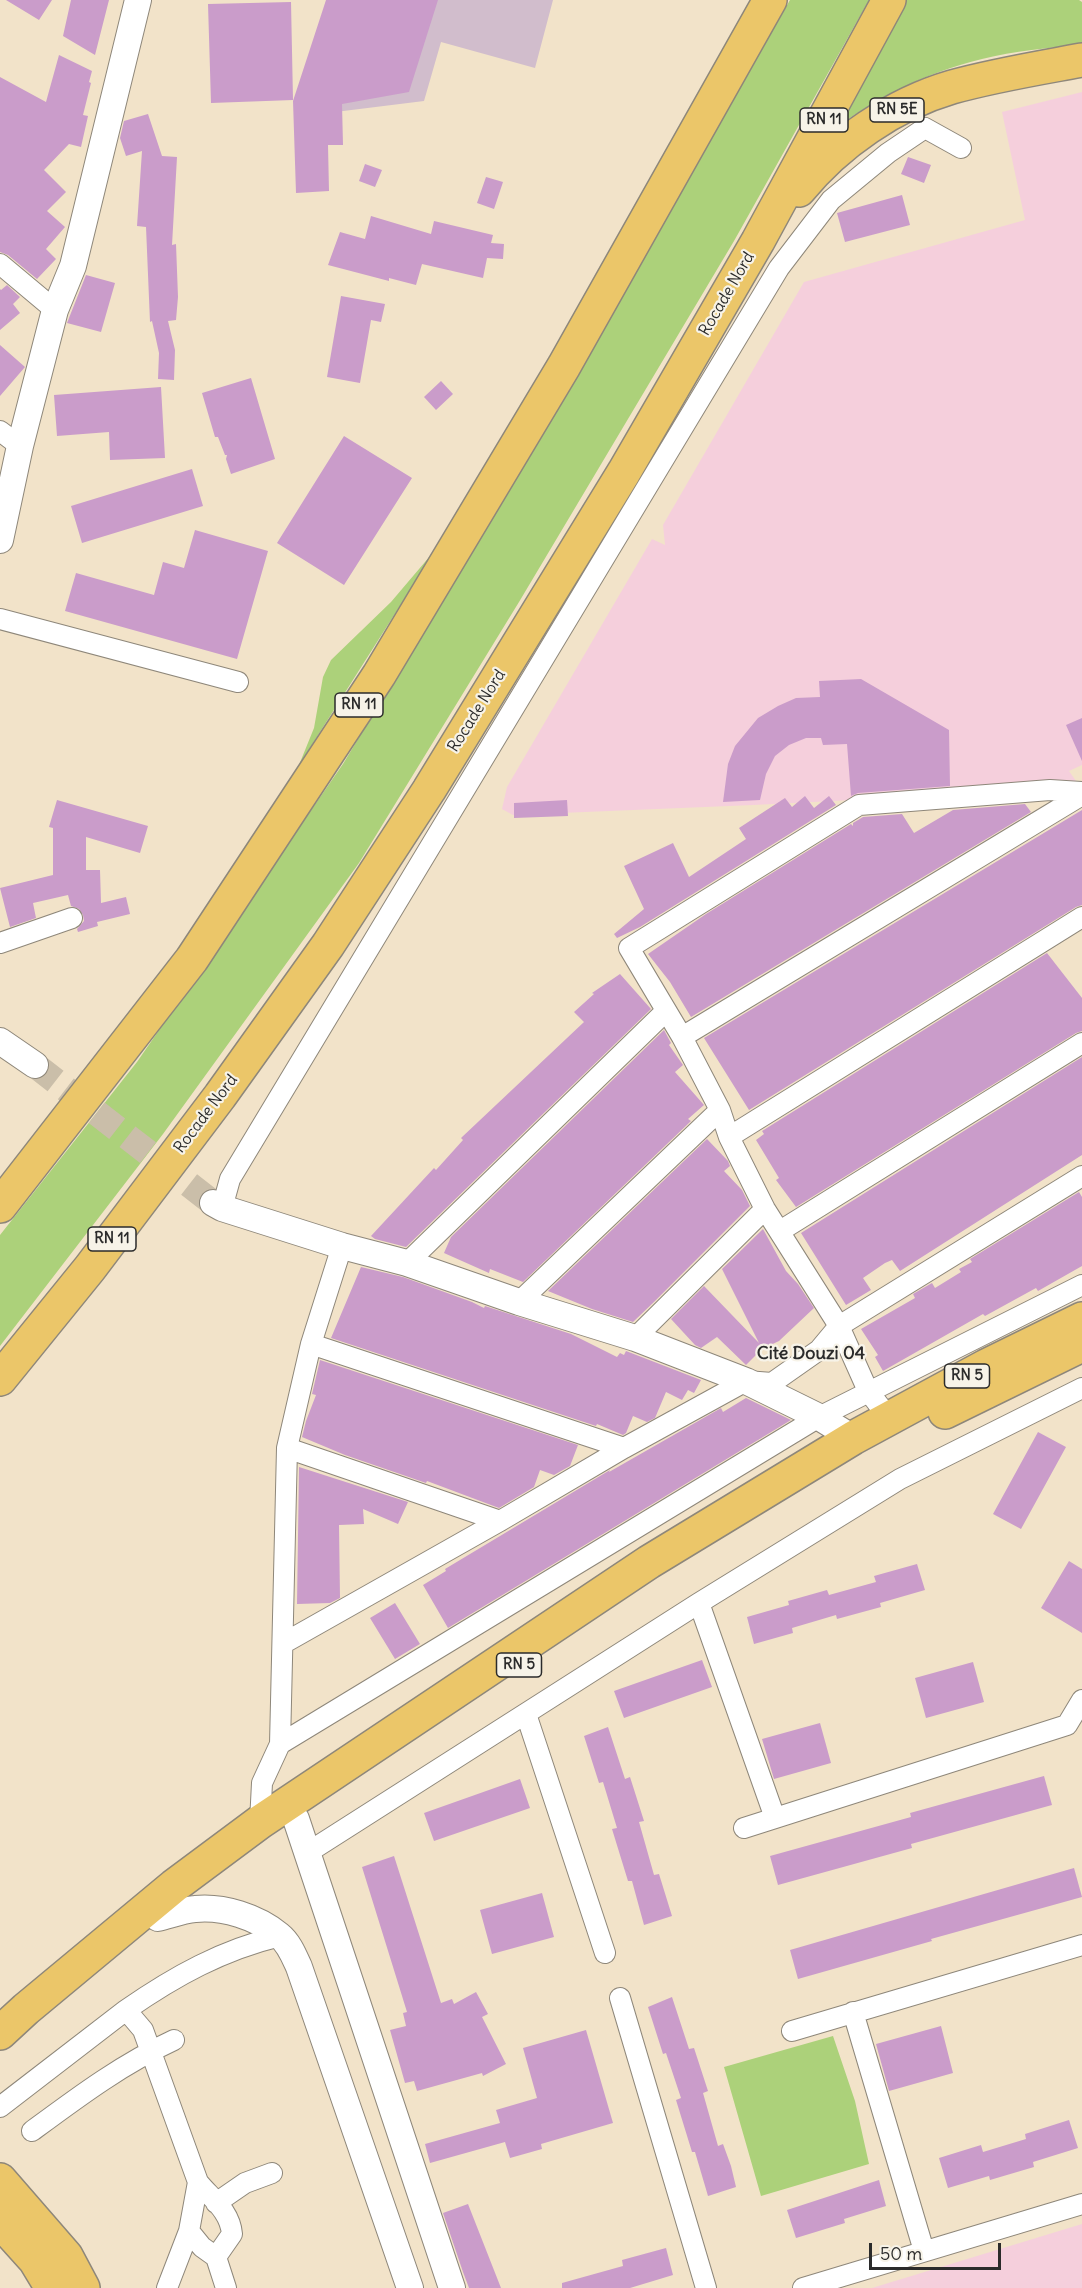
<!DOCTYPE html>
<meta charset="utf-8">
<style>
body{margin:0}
#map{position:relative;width:1082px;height:2288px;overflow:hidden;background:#f2e3c9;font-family:Delius,sans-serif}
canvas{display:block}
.scale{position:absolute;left:869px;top:2243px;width:132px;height:27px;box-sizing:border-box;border:3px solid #2b2b2b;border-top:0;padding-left:8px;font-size:18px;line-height:21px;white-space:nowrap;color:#2b2b2b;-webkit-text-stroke:4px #f7f3e8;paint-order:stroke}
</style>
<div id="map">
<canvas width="1082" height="2288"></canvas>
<div class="scale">50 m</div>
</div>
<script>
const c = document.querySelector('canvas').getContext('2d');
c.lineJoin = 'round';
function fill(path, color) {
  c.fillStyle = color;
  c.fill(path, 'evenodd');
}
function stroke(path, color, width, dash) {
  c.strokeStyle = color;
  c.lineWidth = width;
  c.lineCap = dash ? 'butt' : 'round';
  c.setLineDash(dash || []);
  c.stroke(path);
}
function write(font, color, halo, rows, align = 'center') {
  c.font = font + ' Delius,sans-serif';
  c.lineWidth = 4.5;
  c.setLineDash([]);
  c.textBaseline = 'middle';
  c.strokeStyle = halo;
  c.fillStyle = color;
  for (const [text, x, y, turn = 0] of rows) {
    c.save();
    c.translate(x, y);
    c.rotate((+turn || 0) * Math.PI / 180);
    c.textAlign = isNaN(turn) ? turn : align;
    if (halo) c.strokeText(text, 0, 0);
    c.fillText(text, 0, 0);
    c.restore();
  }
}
fill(new Path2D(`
 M1082 92V765L1069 771 1076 781 1053 790 753 805 513 815 502 809 507 787 652 539 665 545 663 525 804 282 1025 220 1002 112Z
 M1082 2224V2288H872Z`), '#f5cfdc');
fill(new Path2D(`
 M335 0H553L535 68 441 42 424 101 303 116Z`), '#d1bdcc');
fill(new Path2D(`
 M790 0H869L734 241 519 602 359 863 163 1134 0 1346V1235L137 1062 343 764 577 375Z
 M901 0H1079L1082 2V44C1049 48 1014 51 982 59 925 73 875 98 829 133Z
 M436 549 299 765 314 728 323 677 331 660 391 602Z
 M833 2036 855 2101 869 2164 761 2196 724 2067Z`), '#acd17a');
fill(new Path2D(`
 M6 0H52L39 20Z
 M71 0H109L95 55 63 36Z
 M326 0H438L409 92 342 104 343 145H328L329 191 296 193 293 101Z
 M291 2 293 100 211 103 208 4Z
 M59 55 92 71 89 82 91 83 83 115 88 116 81 147 69 144 44 170 66 192 47 211 65 227 46 249 56 259 37 279 8 255 0 252V77L46 102Z
 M148 114 162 156 177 157 172 245 176 244 178 297 176 320 168 321 175 350 174 380 158 379 159 353 152 321 150 322 146 227 137 226 142 151 126 156 120 138 124 121Z
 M908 157 931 165 924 183 901 174Z
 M365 164 382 170 375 187 359 181Z
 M486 177 503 182 494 209 477 203Z
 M902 195 910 225 845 242 837 213Z
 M371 216 431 234 434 221 493 235 491 243 504 244 503 259 487 258 483 278 422 264 416 285 389 278V281L328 265 340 232 365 239Z
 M86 275 115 283 101 332 67 323Z
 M7 285 20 297 13 304 20 313 0 330V289L1 290Z
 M341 296 385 304 381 322 371 320 360 383 327 377Z
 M0 345 25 367 0 396Z
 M251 378 275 459 231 474 226 459 227 455H225L218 437H215L202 393Z
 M441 381 453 394 436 410 424 397Z
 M161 387 165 458 110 460 109 432 57 436 54 395Z
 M344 436 412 478 344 585 277 543Z
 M192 469 203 506 82 543 71 506Z
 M195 530 268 551 237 659 65 611 76 573 154 595 163 562 184 568Z
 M861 679 949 730 950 786 858 793 851 796 847 744 823 745 821 738H806L789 745 775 756 766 774 760 800 723 802 728 764 735 746 758 718 778 706 796 698 820 697 819 681Z
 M1082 718V761L1066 725Z
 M805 796 814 808 829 796 836 805 640 927 617 938 614 934 644 909 624 866 673 843 689 877 746 839 739 828 785 798 792 807Z
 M57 800 148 826 140 853 86 837V870H100L101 903 126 897 130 914 97 922 98 926 78 932 77 929 84 921 83 915 79 909 71 906 68 895 33 903 36 918 10 927 0 888 53 875V828L49 827Z
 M567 800 568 816 514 818V803Z
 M1025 804 1031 812 691 1017 670 982 648 954 706 914 851 824 853 826V823L863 817 902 814 914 833 953 810Z
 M1082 810V905L1076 907 749 1110 704 1038Z
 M1047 953 1082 998V1031L1076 1033 796 1207 776 1180 779 1178 756 1140 764 1134 762 1131Z
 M620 974 651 1009 406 1247 375 1239 371 1236 434 1168 436 1170 463 1140 461 1138 584 1022 574 1012 594 994 592 993Z
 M664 1030 671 1043 669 1045 683 1065 675 1072 704 1105 688 1119 691 1121 523 1282 490 1269 489 1273 444 1253 451 1237Z
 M1082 1057V1155L900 1271 892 1260 885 1263 863 1278 871 1290 846 1305 801 1233Z
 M707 1139 728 1161 730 1166 724 1171 742 1190 750 1206 654 1302 633 1322 592 1309 548 1291Z
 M1079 1192 1082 1197V1266L1038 1291 1036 1288 985 1316 983 1314 883 1371 875 1357 878 1355 861 1329 915 1298 913 1294 932 1283 935 1288 961 1272 959 1269 972 1262 970 1259Z
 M763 1229 786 1271 798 1284 814 1308 779 1341 762 1349 746 1365 717 1337 701 1348 695 1345 671 1319 704 1286 759 1343 722 1269Z
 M361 1267 403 1277 472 1302 484 1308 485 1306 571 1334 617 1357 620 1353 624 1355 626 1351 701 1380 694 1393 688 1390 682 1400 666 1392 655 1418 647 1422 633 1416 626 1433 623 1435 597 1424 596 1426 331 1338Z
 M320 1360 578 1445 570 1466 554 1475 540 1470 534 1487 499 1508 427 1481 426 1483 345 1455 302 1437 306 1421 316 1395 312 1394Z
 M746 1398 791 1420 448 1628 423 1585 446 1571 445 1569 610 1470 609 1472 721 1408 723 1412Z
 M1038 1432 1066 1447 1021 1529 993 1514Z
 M299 1467 408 1502 398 1524 363 1509 364 1524 339 1525 340 1598 330 1603 297 1604Z
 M1069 1561 1082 1569V1633L1041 1608Z
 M917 1564 925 1590 880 1603 881 1607 837 1619 836 1615 792 1628 793 1633 754 1644 747 1617 789 1605 788 1601 827 1590 829 1595 876 1582 874 1576Z
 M395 1603 420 1644 395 1659 370 1618Z
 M702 1660 712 1687 624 1718 614 1691Z
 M973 1662 984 1702 926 1718 915 1678Z
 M820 1723 831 1763 774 1779 762 1739Z
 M608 1727 625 1779 630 1777 644 1821 639 1822 654 1875 659 1874 672 1916 644 1925 632 1881H628L612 1829 617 1828 603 1782 599 1783 584 1736Z
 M1044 1776 1052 1805 911 1844 912 1848 778 1885 770 1856 911 1817 910 1813Z
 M520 1779 530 1808 434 1841 424 1813Z
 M394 1856 441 2003 452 1999 454 2004 476 1992 488 2014 482 2017 506 2064 483 2076 482 2073 417 2091 414 2081 405 2083 390 2030 406 2026 403 2013 407 2012 362 1867Z
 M1074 1868 1082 1897 931 1939 932 1941 798 1979 790 1950Z
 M542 1893 554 1937 492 1954 480 1910Z
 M672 1997 689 2049 694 2048 708 2091 703 2093 718 2146 723 2144 731 2166 736 2187 708 2196 695 2152H692L676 2100 681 2098 666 2053 663 2054 648 2007Z
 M941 2026 953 2073 889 2091 876 2044Z
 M586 2030 613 2123 541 2144 542 2149 510 2158 505 2142 430 2163 425 2144 500 2123 496 2110 537 2098 523 2048Z
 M1069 2120 1078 2148 1033 2162 1034 2167 990 2180 989 2176 948 2188 939 2158 981 2145 983 2152 1026 2139 1025 2134Z
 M879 2180 886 2206 844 2219 845 2223 796 2238 787 2210Z
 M468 2204 501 2288H469L463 2272 443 2213Z
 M666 2248 673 2275 630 2288H562V2283L623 2266 622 2260Z`), '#ca9cca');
stroke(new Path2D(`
 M35 1065 213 1203`), '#cabea9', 26, [26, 13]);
const minor = new Path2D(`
 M0 264 55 310
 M0 431 20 446
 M0 619 238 682
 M0 943 72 918
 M682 1037 1082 795
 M729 1137 1082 917
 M222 1208 230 1179 779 268 831 200 888 153 925 128 961 148
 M780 1231 1082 1043
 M407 1263 666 1011
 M519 1302 720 1110
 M635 1338 765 1209
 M311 1344 624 1448
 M889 1418 868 1391 839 1326 765 1209 729 1137 720 1110 682 1037 629 948 859 805 1050 790 1082 792
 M287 1448 500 1521
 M699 1603 775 1818
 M284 1643 500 1521 624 1448 746 1381 772 1383 819 1350 839 1326 1082 1176
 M526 1714 605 1953
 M280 1744 819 1417 1082 1285
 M260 1822 262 1783 280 1744 287 1448 311 1344 342 1246
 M744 1828 1067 1725 1082 1700
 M307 1853 699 1603 900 1479 1082 1388
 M620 1998 706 2288
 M126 2010C175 1976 222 1950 280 1936
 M853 2012 924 2251
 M792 2031 1082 1945
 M0 2107 126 2010 143 2030 198 2182 189 2231
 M32 2131C78 2097 122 2064 174 2040
 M198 2182C212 2199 230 2211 232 2234L216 2257 226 2288
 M216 2203 245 2183 272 2173
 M167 2288 189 2231 202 2247 216 2257
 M803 2288 1082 2204`);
const tertiary = new Path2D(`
 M0 540 20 446 55 310 73 266 138 0
 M0 1041 35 1065
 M213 1203 222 1208 342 1246 407 1263 519 1302 635 1338 746 1381 819 1417 853 1438
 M296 1819 452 2288
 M158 1918C170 1915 183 1910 195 1909 223 1906 257 1917 279 1935 289 1943 294 1956 299 1967L410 2288`);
const trunk = new Path2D(`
 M945 1412 1082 1345
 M0 2033 26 2009 174 1886 260 1822 649 1562 853 1438 986 1366 1082 1319
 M0 2180 66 2256 83 2288
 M0 2221 35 2260 52 2288`);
const motorway = new Path2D(`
 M799 190C837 143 894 104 952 87 995 75 1039 68 1082 60
 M0 1206 192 959 379 675 564 366 770 0
 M0 1379 90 1268 220 1096 328 945 429 790 624 472 758 241 889 0`);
stroke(minor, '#8e877a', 22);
stroke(tertiary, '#8e877a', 28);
stroke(trunk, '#8e877a', 36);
stroke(motorway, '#8e877a', 36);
stroke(minor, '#fff', 20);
stroke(tertiary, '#fff', 26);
stroke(trunk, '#ebc669', 33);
stroke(motorway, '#ebc669', 33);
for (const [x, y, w] of [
 [897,110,54],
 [824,120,48],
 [359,705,48],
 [112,1239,48],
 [967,1376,45],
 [519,1665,45]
]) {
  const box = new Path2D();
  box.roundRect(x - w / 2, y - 12, w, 24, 4.5);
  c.fillStyle = '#f7f3e8';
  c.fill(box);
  stroke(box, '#2b2b2b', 1.5);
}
write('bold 15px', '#2b2b2b', null, [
 ["RN 5E",897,110],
 ["RN 11",824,120],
 ["RN 11",359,705],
 ["RN 11",112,1239],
 ["RN 5",967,1376],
 ["RN 5",519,1665]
]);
write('16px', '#2b2b2b', '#f7f3e8', [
 ["Rocade Nord",727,294,-60],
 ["Rocade Nord",477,711,-58],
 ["Rocade Nord",206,1114,-53]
]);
write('bold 18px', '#2b2b2b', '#f7f3e8', [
 ["Cité Douzi 04",811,1354]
]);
</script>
